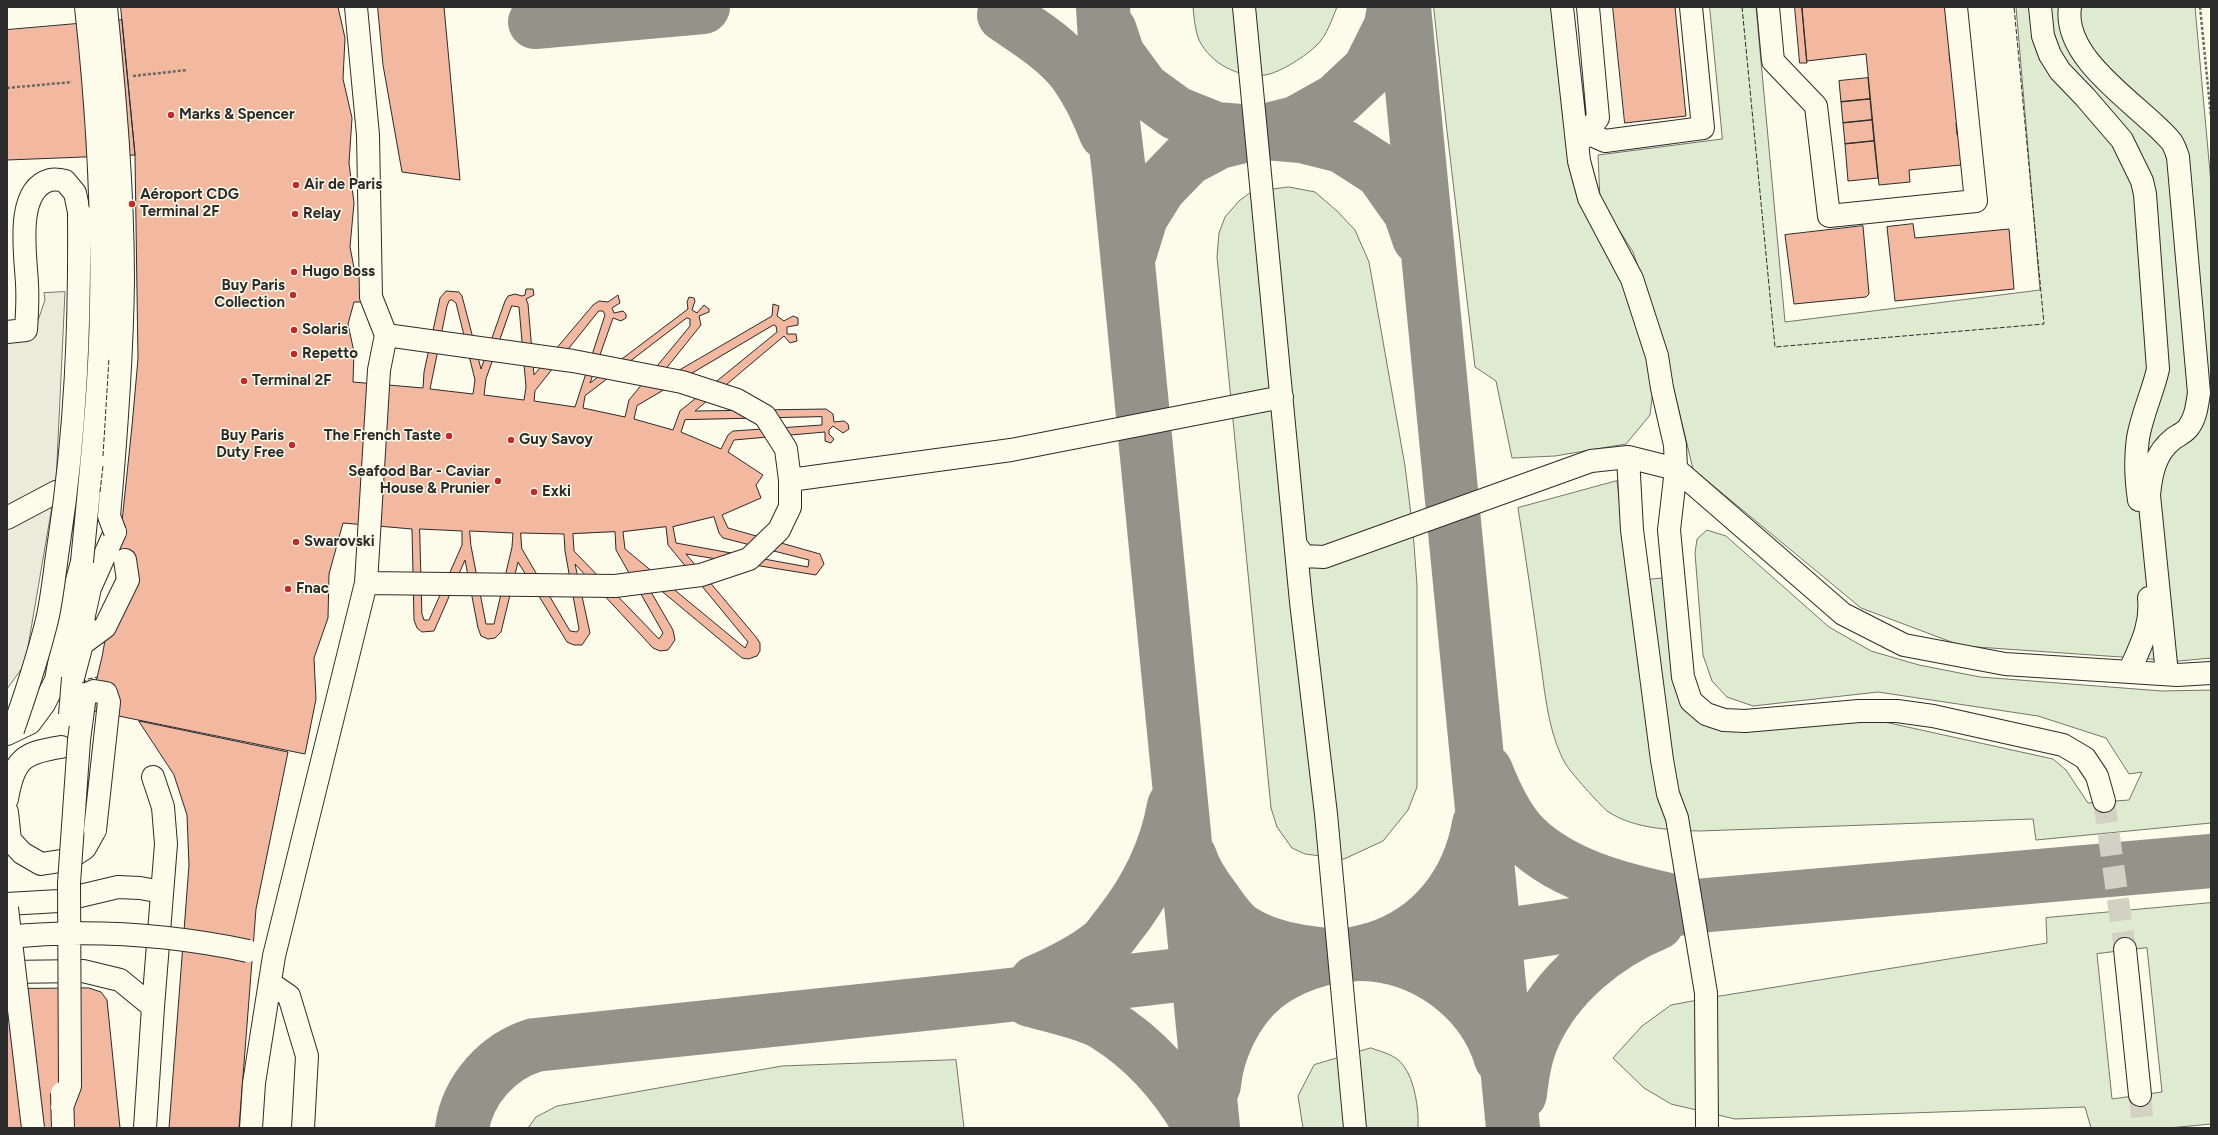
<!DOCTYPE html>
<meta charset="utf-8">
<style>
body{margin:0}
#map{position:relative;width:2218px;height:1135px;overflow:hidden;background:#fdfbea;font-family:Figtree,sans-serif}
canvas{display:block}
.frame{position:absolute;inset:0;border:8px solid #2b2b2b;pointer-events:none}
</style>
<div id="map">
<canvas width="2218" height="1135"></canvas>
<div class="frame"></div>
</div>
<script>
const c = document.querySelector('canvas').getContext('2d');
c.lineJoin = 'round';
function fill(path, color) {
  c.fillStyle = color;
  c.fill(path, 'evenodd');
}
function stroke(path, color, width, dash) {
  c.strokeStyle = color;
  c.lineWidth = width;
  c.lineCap = dash ? 'butt' : 'round';
  c.setLineDash(dash || []);
  c.stroke(path);
}
function write(font, color, halo, rows, align = 'center') {
  c.font = font + ' Figtree,sans-serif';
  c.lineWidth = 3;
  c.setLineDash([]);
  c.textBaseline = 'middle';
  c.strokeStyle = halo;
  c.fillStyle = color;
  for (const [text, x, y, turn = 0] of rows) {
    c.save();
    c.translate(x, y);
    c.rotate((+turn || 0) * Math.PI / 180);
    c.textAlign = isNaN(turn) ? turn : align;
    if (halo) c.strokeText(text, 0, 0);
    c.fillText(text, 0, 0);
    c.restore();
  }
}
const green = new Path2D(`
 M1193 7H1337C1332 19 1327 35 1317 45 1307 55 1280 73 1265 75 1238 78 1211 64 1199 40 1195 30 1194 18 1193 7Z
 M1434 7H1562L1577 146 1657 356 1650 415 1626 444 1555 456 1512 458 1496 381 1475 367 1447 131Z
 M1710 7H1756L1785 322 2040 290 2016 7H2195L2211 183V658L2179 661 1962 646 1861 608 1693 469 1659 328 1633 252 1600 200 1598 155 1722 139Z
 M1289 187 1315 192 1337 211 1355 230 1369 262 1405 466 1413 531 1417 585V787L1408 810 1383 841 1344 859 1305 854 1292 848 1277 827 1271 808 1217 257 1219 233 1225 217 1239 201 1251 192Z
 M1617 481 1630 581 1673 577 1683 677 1706 714 1862 717 2053 759 2066 770 2088 803 2129 800 2142 772 2129 774 2106 738 2038 716 1878 692 1753 706 1727 697 1712 681 1703 655 1695 553 1697 539 1707 530 1726 536 1829 627 1871 651 1919 665 1980 677 2162 691 2211 690V823L2036 840 2033 819 1700 831C1669 830 1634 829 1607 811 1600 805 1570 772 1565 763 1548 732 1545 693 1540 658 1533 608 1526 558 1518 508Z
 M2211 903V1124L2169 1128H2091L2085 1107 1735 1119 1671 1104 1644 1088 1613 1058 1642 1026 1671 1005 1714 997 2047 943 2046 918ZM2147 948 2162 1092 2112 1099 2097 954Z
 M1371 1048C1382 1052 1396 1055 1403 1065 1415 1080 1419 1110 1418 1128H1303L1298 1096 1314 1065Z
 M956 1060 964 1128H528L536 1117 557 1106 782 1066Z`);
fill(green, '#deebd1');
stroke(green, '#74746e', 1);
const parking = new Path2D(`
 M65 292 56 483 25 664 7 689V338L33 335 45 300 44 293Z`);
fill(parking, '#eceadb');
stroke(parking, '#74746e', 1);
stroke(new Path2D(`
 M1103 7 1107 72 1119 172 1213 1128
 M1404 7 1513 1128
 M1004 15C1029 32 1057 49 1075 73 1088 91 1098 112 1106 133
 M535 22 703 7
 M1110 31 1118 55 1143 89 1176 113 1216 129 1302 136 1342 146 1381 171 1410 212 1419 238
 M1129 256 1141 217 1159 188 1187 159 1219 142 1296 123 1337 100 1369 70 1391 26 1394 7
 M1486 771C1495 794 1506 819 1524 837 1567 880 1640 894 1697 906L2211 861
 M1190 857C1195 873 1204 886 1214 899 1221 909 1231 924 1242 931 1262 944 1287 950 1311 953 1320 954 1329 956 1338 956 1350 956 1362 952 1374 949 1432 931 1469 883 1479 824
 M1036 982C1059 972 1082 961 1102 945 1108 940 1113 932 1118 926 1146 891 1166 851 1174 806
 M1030 1000C1049 1005 1089 1014 1105 1024 1147 1050 1177 1085 1201 1128
 M1214 1085C1217 1050 1236 1010 1264 987 1287 968 1326 954 1357 954 1421 953 1482 996 1501 1058
 M1520 1094C1522 1075 1526 1052 1534 1035 1557 984 1606 944 1657 923
 M462 1128C468 1089 498 1056 535 1045L992 997 1357 954 1494 937 1697 906`), '#94938a', 54);
const building = new Path2D(`
 M121 7H338L345 38 343 79 352 118 349 163 354 203 350 247 355 273 362 274 361 302H354L348 324 354 352 353 382 423 388 424 372 440 298 446 291 459 292 462 296 481 369 505 301 508 296 515 294 522 296 525 295 526 289H533L534 295 526 299 528 304 534 375 593 305 599 301 608 302 618 295 620 303 612 308 614 313 623 311 626 314V318L621 321 613 318 590 383 688 309 687 302 689 297 694 298 695 301 692 310 697 313 704 305 709 309V312L699 316 701 325 652 386 772 316 773 304 779 306 777 316 784 321 793 316 798 318V325L787 327V334H796L797 341 790 343 784 336 695 411 826 409 833 414 834 422 844 421 848 424 849 429 843 433 833 426 829 430V434L834 439 831 443 825 441V432L734 440 728 452 763 475 756 485 761 498 722 515 728 528 820 554 824 564 816 575 686 554 756 637 760 643V651L757 656 748 659 742 658 640 573 673 630 675 640 668 650 660 651 653 648 575 564 590 633 582 645H574L567 642 518 562 501 632 495 638 488 639 481 636 478 628 465 560 434 631 422 632 417 628 414 620 412 529 343 523 329 574 328 618 314 658 316 699 305 754 89 710 102 657 116 579 132 426 138 359 135 155ZM452 300 456 303 475 380 473 394 430 389 447 306 449 301ZM512 306 519 307 526 387 524 400 484 395 486 379ZM599 311H603L605 315 575 407 534 401 535 391ZM687 318 690 319V326L629 400 625 417 583 408 585 396ZM774 325 776 326 777 332 680 411 673 430 634 419 637 406ZM822 417V425L733 431 728 435 721 449 681 432 685 420ZM714 517 719 533 723 538 809 560 808 567 676 543 673 527ZM666 527 668 545 748 642 745 648 625 549 623 532ZM420 529 462 531V545L429 620H424L422 614ZM470 531 513 533 512 547 494 624H486L471 546ZM615 532 616 550 663 633 659 639 574 551 573 534ZM521 533 564 534 565 551 579 629 577 632 570 631 522 549Z
 M378 7H444L460 180 402 172 383 65Z
 M1613 7H1675L1686 116 1625 123Z
 M1795 7H1802L1807 63H1800Z
 M1802 7H1945L1947 29H1950L1952 51 1949 52 1950 63 1953 64 1955 87H1953L1960 123H1956L1957 135H1960L1963 158H1960L1961 165 1909 170 1910 182 1879 185 1866 54 1807 61Z
 M122 20 135 155 7 160V30Z
 M1868 78 1870 99 1841 102 1839 81Z
 M1870 99 1872 120 1843 123 1841 102Z
 M1872 120 1874 141 1845 144 1843 123Z
 M1874 141 1878 178 1848 181 1845 144Z
 M1913 224 1915 238 2009 229 2014 289 1895 301 1887 227Z
 M1863 226 1869 294 1866 297 1794 304 1785 235Z
 M139 721 288 752 256 909 239 1128H169L189 865 187 815 174 775Z
 M89 988 101 992 107 1000 120 1128H7V989Z`);
fill(building, '#f2b8a0');
stroke(building, '#2b2b2b', 1);
stroke(new Path2D(`
 M2104 801 2125 949
 M2140 1095 2143 1128`), '#d3d1c4', 22, [22, 11]);
const minor = new Path2D(`
 M1244 7 1301 602 1326 814 1355 1128
 M1562 7 1579 161 1589 198 1632 279 1657 356 1662 388 1675 445 1676 469 1843 614 1904 645 2005 664 2177 675 2211 673
 M1768 7 1773 61 1816 106 1829 216 1976 201 1956 7
 M2040 7 2043 36 2050 55 2060 71 2085 97 2122 140 2142 181 2145 194 2158 369C2153 392 2142 414 2138 438 2135 459 2136 480 2139 500
 M2070 7C2062 60 2140 105 2170 140 2174 144 2176 151 2178 157L2199 393C2197 405 2196 418 2188 428 2184 433 2177 436 2173 439 2155 453 2151 474 2149 495L2167 674
 M1587 133 1605 141 1703 128 1691 7
 M1578 144 1598 118 1588 7
 M7 332 26 330C27 315 28 299 27 284 26 257 14 190 50 180 55 179 61 180 65 181L75 193 79 212
 M1628 457 1632 530 1662 760 1668 794 1677 818 1706 993 1707 1128
 M790 480 1011 450 1282 397
 M7 518 56 492
 M1296 545 1304 556 1324 557 1591 461 1628 457 1676 469 1669 530 1683 677 1691 701 1706 714 1724 720 1745 721 1859 711H1897L1933 716 2063 745 2085 758 2097 776 2104 801
 M366 583 615 586 701 575 749 559 779 530 790 507V480L786 449 765 416 737 400 682 382 573 361 386 335
 M82 644 105 627 128 580 125 560
 M2129 672C2140 647 2152 626 2149 598
 M73 678 82 644 84 615 90 588 115 532
 M7 734 30 723 44 704 56 680 69 610 82 562
 M153 777 163 807 166 844 153 1007
 M7 799C14 759 23 753 61 747
 M7 812 10 840 22 853 41 864 67 860 85 848 95 830
 M7 904 59 901 118 887 140 888 162 892
 M2125 949 2140 1095
 M7 972 83 971 120 980 153 1007 145 1128
 M270 983 289 996 307 1056 303 1128
 M251 1128 254 1083 274 956 366 583 379 370 386 335 371 297 368 135 356 7`);
stroke(minor, '#2b2b2b', 24);
stroke(new Path2D(`
 M2200 7 2211 117
 M133 76 187 70
 M7 88 72 82`), '#6a6964', 2.5, [3, 2]);
stroke(minor, '#fdfbea', 22);
const minorBridge = new Path2D(`
 M106 7C115 98 123 190 123 281 122 360 116 438 109 516L115 532
 M82 562C90 477 100 391 101 306 103 205 97 106 86 7
 M70 715 73 678
 M13 730C26 693 38 657 47 620 53 594 55 567 59 542 76 431 80 324 79 212
 M7 937C89 929 168 934 248 951
 M62 1093 63 1128
 M62 1107 70 1086 69 883 79 740 85 695 94 691 106 693 109 702 95 830`);
const majorBridge = new Path2D(`
 M7 908 33 1128`);
stroke(minorBridge, '#2b2b2b', 24, []);
stroke(majorBridge, '#2b2b2b', 24, []);
stroke(minorBridge, '#fdfbea', 22);
stroke(majorBridge, '#fdfbea', 22);
stroke(new Path2D(`
 M1742 7 1775 347 2044 324 2014 7
 M103 456 109 358
 M100 492 103 466
 M82 683 88 679 98 677`), '#2b2b2b', 1, [5, 2]);
for (const [x, y, r, color] of [
 [171,115,4,"#c62828"],
 [296,185,4,"#c62828"],
 [132,204,4,"#c62828"],
 [295,214,4,"#c62828"],
 [294,272,4,"#c62828"],
 [293,295,4,"#c62828"],
 [294,330,4,"#c62828"],
 [294,354,4,"#c62828"],
 [244,381,4,"#c62828"],
 [449,436,4,"#c62828"],
 [511,440,4,"#c62828"],
 [292,445,4,"#c62828"],
 [498,481,4,"#c62828"],
 [534,492,4,"#c62828"],
 [296,542,4,"#c62828"],
 [288,589,4,"#c62828"]
]) {
  const dot = new Path2D();
  dot.arc(x, y, r, 0, 2 * Math.PI);
  c.fillStyle = color;
  c.fill(dot);
  stroke(dot, '#fdfbea', 1.5);
}
write('bold 15px', '#2b2b2b', '#fdfbea', [
 ["Marks & Spencer",179,115],
 ["Air de Paris",304,185],
 ["Aéroport CDG",140,195],
 ["Terminal 2F",140,212],
 ["Relay",303,214],
 ["Hugo Boss",302,272],
 ["Buy Paris",285,286,"right"],
 ["Collection",285,303,"right"],
 ["Solaris",302,330],
 ["Repetto",302,354],
 ["Terminal 2F",252,381],
 ["Buy Paris",284,436,"right"],
 ["Duty Free",284,453,"right"],
 ["The French Taste",441,436,"right"],
 ["Guy Savoy",519,440],
 ["Seafood Bar - Caviar",490,472,"right"],
 ["House & Prunier",490,489,"right"],
 ["Exki",542,492],
 ["Swarovski",304,542],
 ["Fnac",296,589]
], 'left');
</script>
